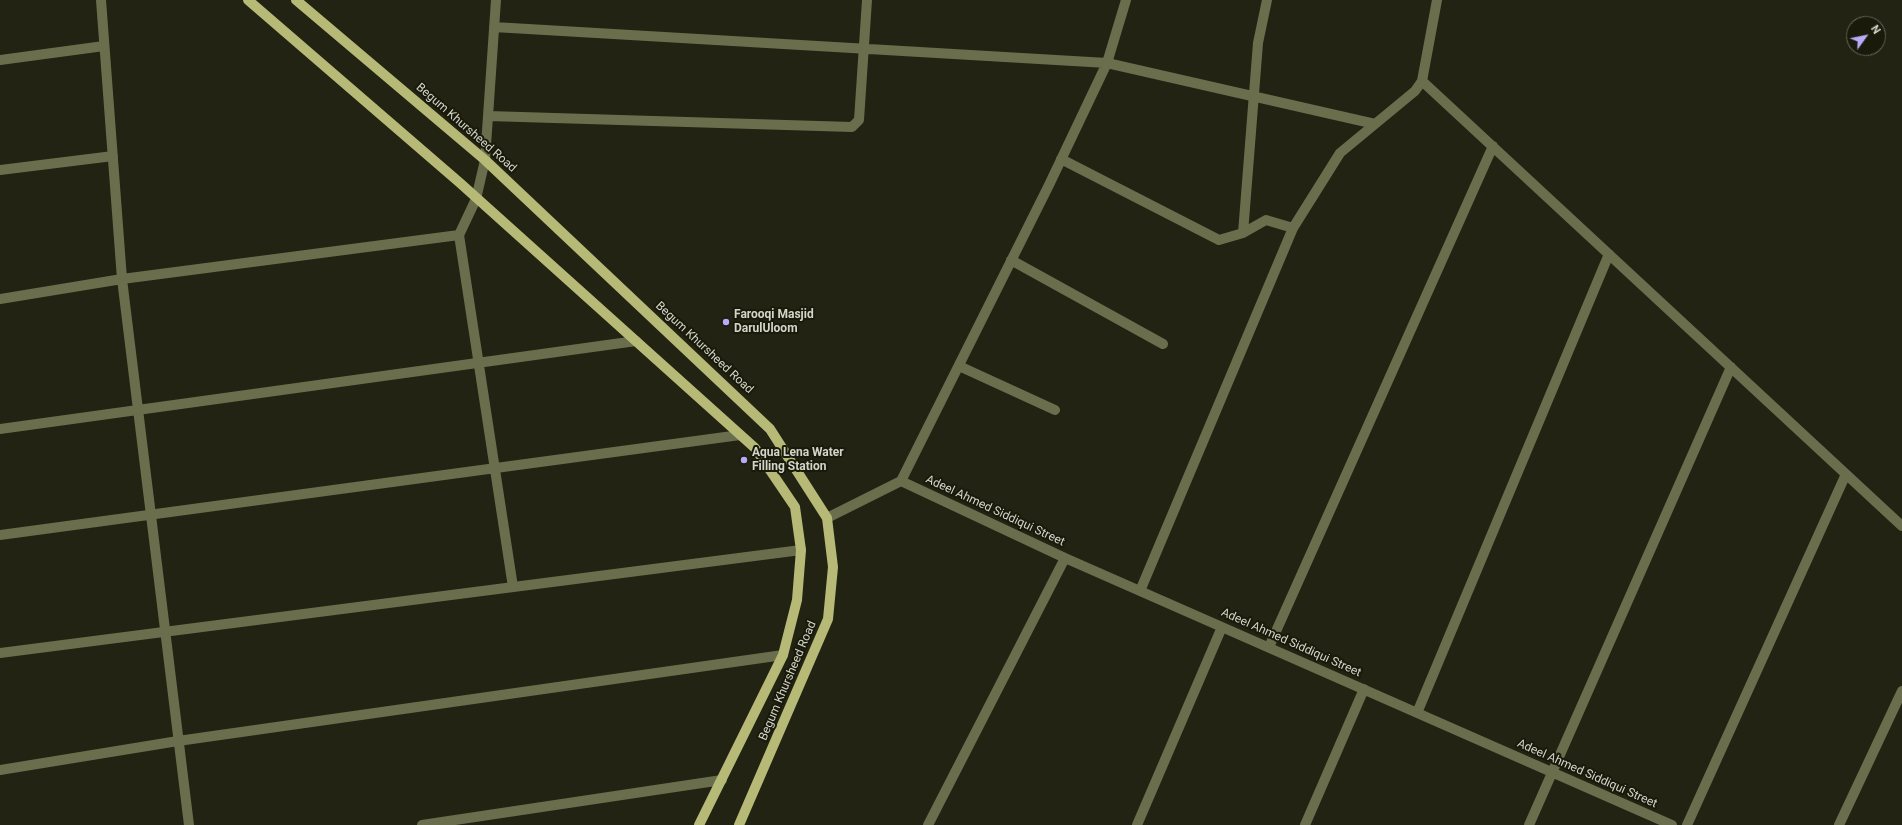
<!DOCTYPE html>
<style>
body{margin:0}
#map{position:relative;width:1902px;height:825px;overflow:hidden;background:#222313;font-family:Roboto,sans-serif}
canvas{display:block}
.north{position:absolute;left:1846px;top:16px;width:40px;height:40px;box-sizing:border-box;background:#191a0a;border:1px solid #646557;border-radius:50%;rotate:57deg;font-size:11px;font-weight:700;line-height:16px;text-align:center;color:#d4d5ca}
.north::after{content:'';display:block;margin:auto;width:14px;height:18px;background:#b8abf7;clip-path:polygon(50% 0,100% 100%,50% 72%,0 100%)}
</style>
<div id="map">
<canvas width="1902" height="825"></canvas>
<div class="north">N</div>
</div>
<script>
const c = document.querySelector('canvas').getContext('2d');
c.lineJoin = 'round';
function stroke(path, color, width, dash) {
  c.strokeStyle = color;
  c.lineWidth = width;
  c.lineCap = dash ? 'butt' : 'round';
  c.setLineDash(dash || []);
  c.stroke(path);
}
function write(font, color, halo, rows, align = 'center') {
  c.font = font + ' Roboto,sans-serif';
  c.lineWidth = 4;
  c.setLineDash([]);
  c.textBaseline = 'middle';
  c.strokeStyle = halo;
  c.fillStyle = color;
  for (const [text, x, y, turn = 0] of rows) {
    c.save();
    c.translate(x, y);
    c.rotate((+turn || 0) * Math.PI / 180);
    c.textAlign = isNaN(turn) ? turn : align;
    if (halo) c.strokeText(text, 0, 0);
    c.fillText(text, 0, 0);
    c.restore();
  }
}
stroke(new Path2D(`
 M101 0 122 279 189 825
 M496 0 485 160 476 199 459 235 513 587
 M494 27 1107 63 1375 124
 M0 60 104 46
 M1422 81 1902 526
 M488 116 852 127 859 120 867 0
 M1061 159 1219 240 1243 233 1266 220 1293 228
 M0 170 113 156
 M1243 233 1258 43 1267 0
 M1011 260 1163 344
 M0 299 122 279 459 235
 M959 366 1055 410
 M0 429 636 341
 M901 481 1065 558 1672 825
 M827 518 901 481 1049 185 1107 63 1126 0
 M0 535 740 435
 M1140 591 1293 228 1340 153 1415 91 1422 81 1437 0
 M1269 647 1493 146
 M0 653 801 550
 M1417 713 1609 254
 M0 770 178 741 783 655
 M422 825 722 780
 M928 825 1065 558
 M1137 825 1222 627
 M1305 825 1364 689
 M1529 825 1731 367
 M1687 825 1846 474
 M1839 825 1902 691`), '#6b6e4d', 10);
stroke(new Path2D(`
 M248 0 460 183 755 448 795 507 801 550 797 600 783 655 699 825
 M296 0 485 160 770 429 827 518 833 567 828 619 739 825`), '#b6ba76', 10);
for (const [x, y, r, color] of [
 [726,322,4,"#b8abf7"],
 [744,460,4,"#b8abf7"]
]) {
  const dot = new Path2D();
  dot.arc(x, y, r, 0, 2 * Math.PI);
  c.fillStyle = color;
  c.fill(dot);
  stroke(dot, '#191a0a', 1.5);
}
write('12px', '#d4d5ca', '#191a0a', [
 ["Begum Khursheed Road",466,128,41],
 ["Begum Khursheed Road",704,348,43],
 ["Adeel Ahmed Siddiqui Street",995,511,25],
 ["Adeel Ahmed Siddiqui Street",1291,643,24],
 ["Begum Khursheed Road",788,681,-67],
 ["Adeel Ahmed Siddiqui Street",1587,774,24]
]);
write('bold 12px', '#d4d5ca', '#191a0a', [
 ["Farooqi Masjid",734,315],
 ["DarulUloom",734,329],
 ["Aqua Lena Water",752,453],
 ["Filling Station",752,467]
], 'left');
</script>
